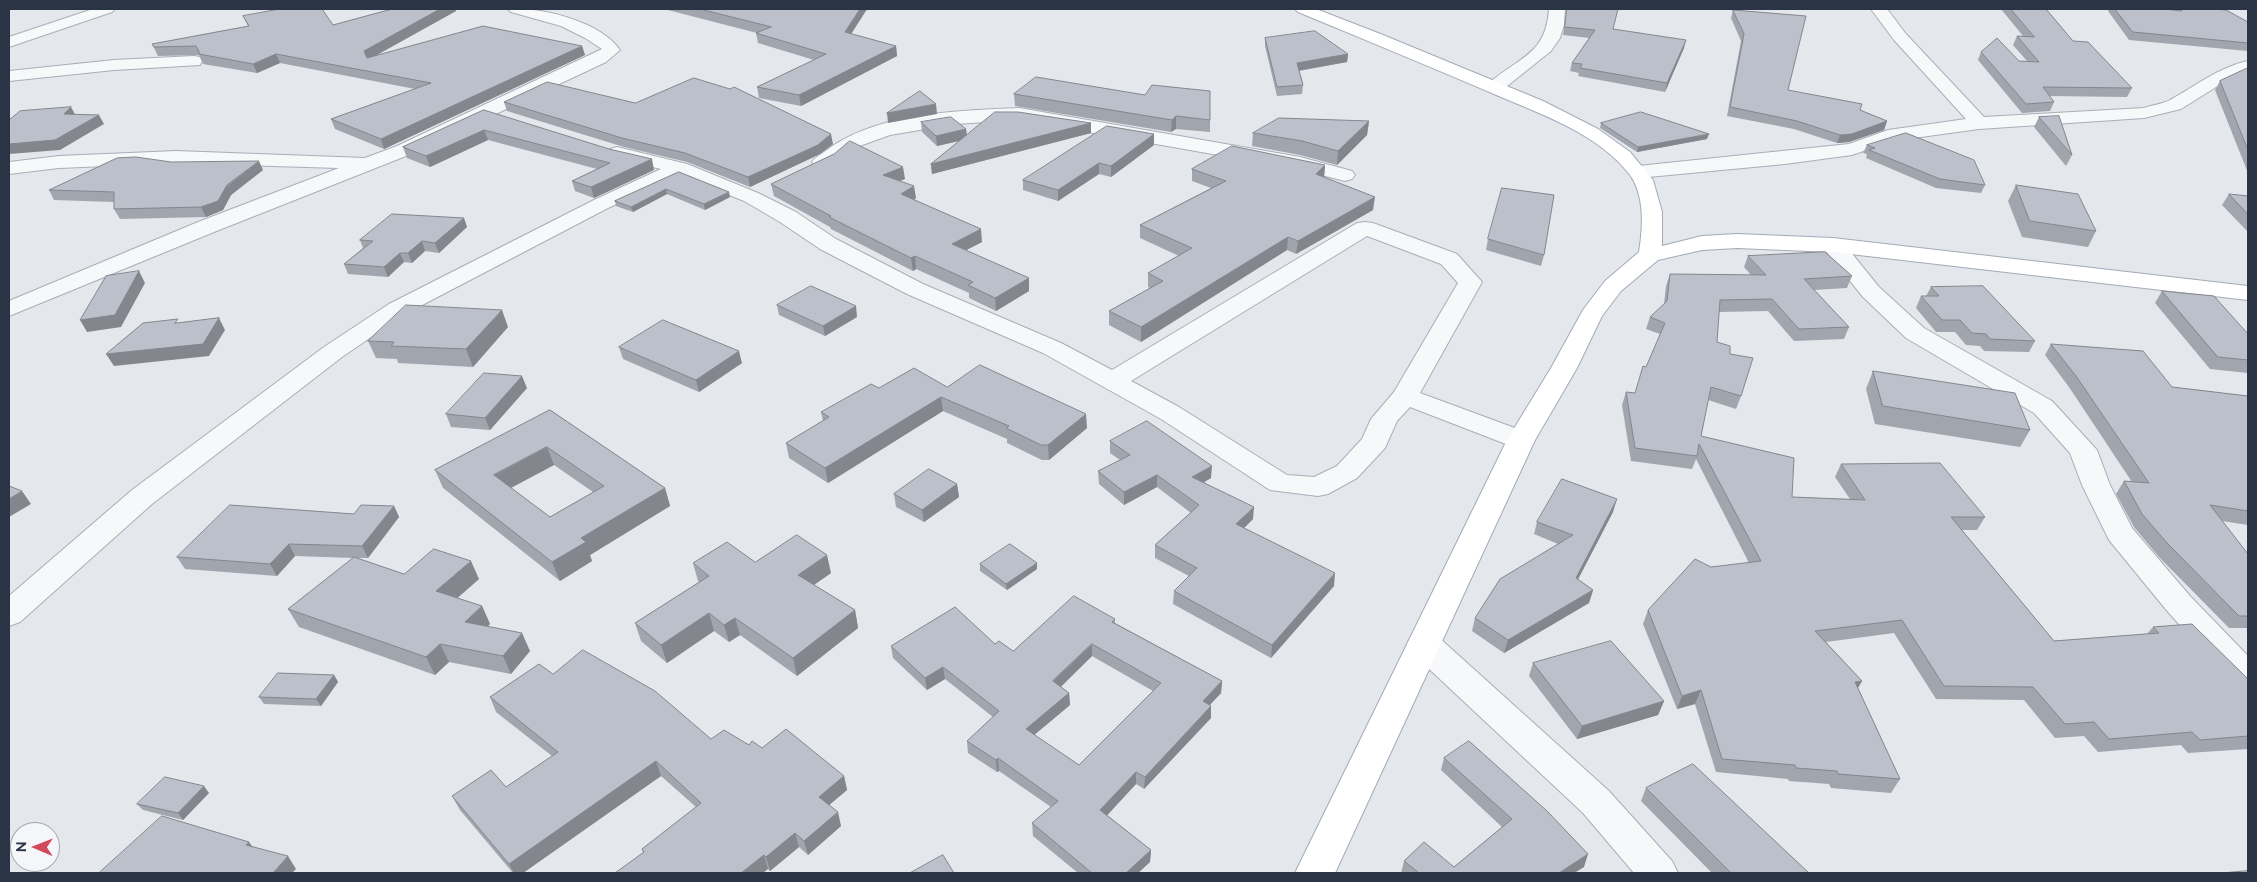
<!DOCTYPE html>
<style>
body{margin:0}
#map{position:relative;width:2257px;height:882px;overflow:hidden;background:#e4e7ec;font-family:Raleway,sans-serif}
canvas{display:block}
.frame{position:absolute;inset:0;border:10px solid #2b3445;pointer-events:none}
.north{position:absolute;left:10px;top:822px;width:50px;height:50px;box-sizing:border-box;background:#f4f6f9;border:1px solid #a4a8b1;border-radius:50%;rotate:271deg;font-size:14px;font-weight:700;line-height:20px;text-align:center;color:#2b3445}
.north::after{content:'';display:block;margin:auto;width:18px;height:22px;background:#d1495b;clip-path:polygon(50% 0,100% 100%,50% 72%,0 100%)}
</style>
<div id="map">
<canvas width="2257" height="882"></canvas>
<div class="frame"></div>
<div class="north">N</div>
</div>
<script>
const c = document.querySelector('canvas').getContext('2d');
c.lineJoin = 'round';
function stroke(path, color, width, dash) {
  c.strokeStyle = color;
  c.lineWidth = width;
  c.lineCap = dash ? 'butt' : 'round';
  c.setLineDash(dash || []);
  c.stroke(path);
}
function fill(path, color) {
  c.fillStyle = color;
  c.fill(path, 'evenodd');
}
const minor = new Path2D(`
 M93 9H115L112 12 9 47V37Z
 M508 9C541 7 600 21 620 50L606 62 411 154 214 232 9 316V301L198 222 339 168 176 163 59 168 9 174V162L59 156 176 151 365 158 397 146 602 49 585 38 561 26 511 12Z
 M1549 9H1565L1564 25 1560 38 1551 51 1501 91H1489L1486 87 1489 83C1519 57 1546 55 1549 9Z
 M1871 9H1887L1906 34 1984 117 2144 108C2152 105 2163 104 2170 100 2196 86 2219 67 2248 61V72L2224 82 2181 109 2144 118 1979 129 1892 141 1852 155 1785 164 1638 178 1631 176 1628 172 1631 168 1638 166 1849 144 1888 130 1966 119 1894 40Z
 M194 56 200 57 202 61 200 65 114 70 9 81V71L114 60Z
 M1019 108 1300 157 1352 171 1355 175 1352 179 1345 181 1298 169 1019 120 955 124 890 135 854 148 829 166H815L812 162C815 157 819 156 824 152 876 112 955 111 1019 108Z
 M617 147 687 164 758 193 796 212 836 239 923 284 1061 343 1112 370 1357 223 1365 222 1373 223 1457 254 1482 282 1420 393 1531 434 1535 440 1531 446 1521 448 1511 446 1410 407 1397 421 1385 448 1357 478 1328 494 1318 496 1270 490 1161 419 1043 353 907 294 820 249 780 222 744 201 680 175 608 208 405 314 342 357 152 504 20 622 9 626V596L132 490 324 347 389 304 594 200 661 169 610 157 607 153 610 149ZM1367 236 1441 264 1458 283 1394 392 1371 419 1362 439 1337 466 1314 477 1287 475 1179 407 1131 381Z
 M1833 238 1841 240 1879 287 1924 328 2052 401 2097 450 2110 485 2132 528 2190 596 2248 656V691L2236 687 2168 612 2109 540 2082 485 2070 453 2034 413 1906 338 1863 297 1825 250 1822 245 1825 240Z
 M1424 632 1436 635 1609 791 1672 861 1678 873H1634L1583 813 1412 653 1407 644 1412 635Z`);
const major = new Path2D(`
 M1295 9H1316L1383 35 1543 101 1598 129 1630 152 1653 180 1662 212V246L1702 236 1737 234 1833 238 2248 286V300L1833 252 1737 248 1702 250 1658 260 1621 291 1602 316 1577 368 1535 440 1335 873H1295L1507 440 1551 368 1583 310 1605 281 1639 252C1643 228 1645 196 1630 175 1598 133 1540 114 1494 94 1429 66 1363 39 1298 12Z`);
stroke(minor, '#a9aeb7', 2);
stroke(major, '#a3abb8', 2);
fill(minor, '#f7f8fa');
fill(major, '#fff');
fill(new Path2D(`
 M392 9H455L456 11 376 55 582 46 585 55 384 149 335 129 331 119 415 89 280 63 257 73 203 64 199 55 158 56 152 44 248 26 243 16 333 25Z
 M664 9H867L851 34 896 46 897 56 801 106 759 98 757 87 814 60 758 43 756 33H757Z
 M1567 9 1613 29 1684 48 1665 92 1578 76 1579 73 1570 71 1572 63 1589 38 1563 35Z
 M2001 9H2046L2073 41 2132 88 2127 97 2050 96 2054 102 2050 111 2022 113 1978 60 1981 52 2019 61H2027L2013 45 2017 36H2023Z
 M2109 9H2164L2175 10 2176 9H2214L2248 22V51L2129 40 2108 11Z
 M1733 10 1788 90 1860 110 1887 121 1884 130 1849 142 1837 143 1794 129 1727 116 1741 41 1731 18Z
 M1265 38 1348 54 1347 62 1299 71 1303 85 1302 94 1277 96 1265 46Z
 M2248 68V173L2215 90 2220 81Z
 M1014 94 1210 120V132L1176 129 1171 132 1015 106Z
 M504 102 635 103 833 144 820 154 750 187 687 162 624 147 507 111Z
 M484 110 654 170 594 198 575 191 572 181 597 169 488 140 430 167 407 158 403 147Z
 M2039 117 2072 155 2066 166 2034 127Z
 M1369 121 1367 135 1337 165 1300 155 1252 146 1253 133Z
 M921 122 966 129 967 135 1091 123V133L932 174 931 164 959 141 937 146 922 132Z
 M1601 123 1707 139 1637 152 1600 128Z
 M1154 145 1111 177 1099 174 1058 201 1023 190V180Z
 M1867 145 1985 185 1981 193 1936 188 1866 158 1867 154 1863 153Z
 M171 162 263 170 231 195 223 210 206 217 120 219 114 209V202L54 200 49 190Z
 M1325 165 1324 177 1373 210 1296 254 1287 250 1141 342 1109 325V311L1150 288 1148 287V273L1179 256 1140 238V225L1211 188 1192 181V169Z
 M679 172 730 197 705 210 667 194 633 212 616 206 615 201Z
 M905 179 899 181 916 198 914 199 982 242 966 250 1029 291 996 311 969 298V293L916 269 913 271 831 229 830 227 774 196 771 184Z
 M2016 185 2096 231 2088 247 2022 237 2008 201Z
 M2229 194 2248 196V232L2222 205Z
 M464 218 467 227 439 253 425 251 412 263 404 262 388 277 348 274 344 264 363 248 360 240Z
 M1488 239 1544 255 1541 266 1486 250Z
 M1748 256 1852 276 1847 288 1814 290 1849 327 1844 339 1794 341 1768 311 1719 312 1717 342 1730 354 1741 396 1736 409 1708 400 1701 436 1792 497 1850 499 1835 477 1841 464 1985 517 1977 530H1962L2054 641 2147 634 2153 627 2248 679V749L2188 753 2181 745 2098 752 2084 736 2055 738 2024 700 1936 699 1894 633 1826 642 1862 681 1858 688 1900 779 1891 793 1831 788 1829 784 1789 781 1788 779 1716 772 1695 704 1677 709 1643 624 1648 610 1711 567 1749 563 1696 459 1692 469 1631 461 1622 405 1626 392 1635 393 1660 334 1646 329 1650 317 1664 304 1666 286 1670 274 1751 275 1744 267Z
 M1931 287 2035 341 2029 352 1984 351 1980 346 1966 345 1955 332H1936L1916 308 1921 296H1926Z
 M2162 291 2248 334V373L2210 369 2155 303Z
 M777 305 857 317 825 336 779 315Z
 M508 327 473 367 398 363 397 359 376 358 368 341Z
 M2051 344 2172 387 2248 396V525L2222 521 2248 554V628H2229L2159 557 2134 527 2116 494 2124 481 2132 482 2069 387 2045 355Z
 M619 347 742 363 699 392 623 359Z
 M1873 371 2030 430 2020 447 1875 424 1866 389Z
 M947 387 1087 428 1049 460H1042L1007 443V439L943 411 828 483 789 458 786 443 823 421 821 412 879 388Z
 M527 388 490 430 451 427 446 414Z
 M550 410 665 488 670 506 590 555 592 561 560 581 443 488 435 470ZM554 465 593 492 550 517 511 488Z
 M1110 441 1211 478 1204 482 1253 519 1244 528 1334 586 1271 658 1173 604 1174 591 1189 576 1155 558V545L1191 513 1157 487 1124 505 1099 484 1098 471 1120 460 1110 453Z
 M957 484 959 497 924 522 896 507 894 494Z
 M394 506 399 517 368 558H355L404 574 479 579 457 598 482 606 490 624 488 626 530 651 511 674 449 662 435 675 299 627 288 609 353 558 295 556 277 576 185 569 177 557 354 514Z
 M1613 512 1578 579 1593 590 1589 603 1504 653 1472 631 1475 618 1558 544 1534 534 1537 522Z
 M755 562 831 573 814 585 855 610 858 628 797 676 740 635 729 642 714 631 667 663 641 641 635 623 699 582 698 581 693 563Z
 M980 564 1037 569 1007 590 980 571Z
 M1115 619V623L1222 681 1221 693 1210 705 1211 706V718L1144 789 1136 784 1107 815 1151 850 1150 862 1138 873H1078L1033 836 1032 823 1051 807 999 771 997 772 968 753 967 741 993 717 945 679 927 690 893 658 891 646 995 644 1013 651ZM1092 656 1153 691 1079 765 1034 735 1070 705 1069 693 1061 687Z
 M1533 663 1664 701 1658 715 1577 739 1529 676Z
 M553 674 711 739 749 745 762 748 844 776 847 790 829 805 841 826 808 855 799 847 770 871 768 869 643 853 642 849 696 807 661 776 523 873H513L460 810 452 796 506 787 552 756 496 712 490 697Z
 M334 675 338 682 321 706 264 704 259 697Z
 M1444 758 1584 867 1574 873H1401L1404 861 1454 867 1502 827 1441 770Z
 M1646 788 1809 873H1712L1641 801Z
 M209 793 183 820 143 810 137 804Z`), '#a1a5ae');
fill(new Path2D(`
 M440 9H455L456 11 368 60 364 51Z
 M860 9H867L846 42 845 32Z
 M1686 40 1684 48 1665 92 1667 83Z
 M582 46 585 55 384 149 381 139Z
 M896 46 897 56 801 106 799 95Z
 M276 54 280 63 257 73 253 64Z
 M1348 54 1347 62 1296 71 1297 63Z
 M936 104 937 114 888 123 887 113Z
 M71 107 76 116 64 114Z
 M99 115 104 124 60 150 9 154V144Z
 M1176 116V129L1171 132 1172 120Z
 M1369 121 1367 135 1337 165 1338 151Z
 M1887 121 1884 130 1849 142 1837 143 1840 135Z
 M1091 123V133L932 174 931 164Z
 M966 129 967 139 937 146 936 136Z
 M484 130 488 140 430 167 426 156Z
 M831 134 833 144 820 154 750 187 748 177Z
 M1154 134V145L1111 177V166Z
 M1709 134 1707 139 1637 152 1638 147Z
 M652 159 654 170 594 198 591 187Z
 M259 161 263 170 231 195 223 210 206 217 201 207Z
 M1099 163V174L1058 201V190Z
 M1325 165 1324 178 1316 174Z
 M903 167 905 179 884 187 883 175Z
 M914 186 916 198 903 206 901 194Z
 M666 189 667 194 633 212 631 207Z
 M729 192 730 197 705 210 704 204Z
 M1375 197 1373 210 1296 254 1298 241Z
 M464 218 467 227 439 253 435 243Z
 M981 229 982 242 953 257 952 244Z
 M1288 237 1287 250 1141 342V327Z
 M422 241 425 251 412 263 408 253Z
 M400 253 404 262 388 277 384 267Z
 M915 256 916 269 913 271 911 258Z
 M139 271 145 283 121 327 87 332 80 320Z
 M1029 278V291L996 311 995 298Z
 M856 306 857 317 825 336 823 326Z
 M502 310 508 327 473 367 466 349Z
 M219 318 225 330 209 356 114 366 106 354Z
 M739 351 742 363 699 392 696 380Z
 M522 376 527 388 490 430 485 418Z
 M941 397 943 411 828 483 825 468Z
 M1086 414 1087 428 1049 460 1048 445Z
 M547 447 554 465 501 493 494 475Z
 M1212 466 1211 478 1192 489V477Z
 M1157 475V487L1124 505V492Z
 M957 484 959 497 924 522 922 510Z
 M665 488 670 506 590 555 592 561 560 581 552 562 581 538Z
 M22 491 31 504 9 517V499Z
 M1617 499 1613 512 1572 591 1576 578Z
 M394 506 399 517 368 558 362 546Z
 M1254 507 1253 519 1235 537 1236 524Z
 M289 544 295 556 277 576 270 564Z
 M827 555 831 573 802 593 798 575Z
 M471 561 479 579 445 609 436 591Z
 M1037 563V569L1007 590 1006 584Z
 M1335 573 1334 586 1271 658 1272 645Z
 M1593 590 1589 603 1504 653 1508 640Z
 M482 606 490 624 473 640 465 622Z
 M855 610 858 628 797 676 793 658Z
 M709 613 714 631 667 663 661 645Z
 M735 618 740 635 729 642 724 625Z
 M522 633 530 651 511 674 503 656Z
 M440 644 449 662 435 675 426 657Z
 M1092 644V656L1054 693 1053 681Z
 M943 667 945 679 927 690 925 678Z
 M334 675 338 682 321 706 316 699Z
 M1222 681 1221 693 1202 713 1203 701Z
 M1862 681 1854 694 1855 682Z
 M1701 690 1695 704 1677 709 1682 696Z
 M1069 693 1070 705 1027 741 1026 729Z
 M1664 701 1658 715 1577 739 1582 726Z
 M1211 706V718L1144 789 1145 777Z
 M998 758 999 771 997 772 996 760Z
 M656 761 661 776 523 873H514L509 864Z
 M1136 772V784L1101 822 1100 810Z
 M844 776 847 790 822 811 819 797Z
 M204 786 209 793 183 820 178 813Z
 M838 812 841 826 808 855 804 841Z
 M795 833 799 847 770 871 766 857Z
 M249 842 258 854 246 845Z
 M1151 850 1150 862 1138 873H1126Z
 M1588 854 1584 867 1574 873H1559Z
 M764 855 768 869 763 873H741Z
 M288 856 296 869 292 873H273Z`), '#83868d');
const building = new Path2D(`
 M280 9H322L333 25 392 9H440L364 51 367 58 483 26 582 46 381 139 331 119 431 83 276 54 253 64 199 54V51L196 46 154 47 152 44 249 26 243 16Z
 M700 9H860L845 32 896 46 799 95 757 87 826 54 756 33 771 27Z
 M1567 9H1618L1613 29 1686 40 1667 83 1580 68 1582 64 1572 63 1595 30 1565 27Z
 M2011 9H2046L2073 41 2088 42 2132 88 2043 87 2054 102 2026 104 1981 52 1997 38 2019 61 2039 62 2017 36 2034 37Z
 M2115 9H2164L2182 11 2181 9H2214L2226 10 2248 22V43L2133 32Z
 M1733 10 1806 16 1788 90 1862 104 1860 110 1887 121 1852 134 1840 135 1797 121 1730 107 1744 34Z
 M1315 31 1348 54 1297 63 1303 85 1277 87 1265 38Z
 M2248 68V150L2220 81Z
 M1036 77 1145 95 1152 85 1210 91V120L1176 116 1172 120 1014 94Z
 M694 78 730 89 734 87 831 134 818 145 748 177 685 153 622 138 504 102 547 82 635 103Z
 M920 91 936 104 887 113Z
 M71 107 64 114 99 115 55 140 9 144V120L20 111Z
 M484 110 609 149 652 159 591 187 572 181 610 163 484 130 426 156 403 147Z
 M995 112H1018L1091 123 931 164Z
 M1641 112 1709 134 1638 147 1601 123Z
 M2059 116 2072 155 2039 117Z
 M951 117 966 129 936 136 921 122Z
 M1279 118 1369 121 1338 151 1302 141 1253 133Z
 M1107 126 1154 134 1111 166 1099 163 1058 190 1023 180Z
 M1906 133 1974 160 1985 185 1940 179 1869 150 1875 148 1867 145Z
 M850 141 903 167 883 175 914 186 901 194 981 229 952 244 1029 278 995 298 968 285 973 282 915 256 911 258 829 217 831 216 771 184 834 154Z
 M1232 146 1325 165 1316 174 1375 197 1298 241 1288 237 1141 327 1109 311 1163 281 1148 273 1192 248 1140 225 1226 181 1192 169Z
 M136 157 171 162 259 161 227 185 218 201 201 207 114 209V192L49 190 117 158Z
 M679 172 729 192 704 204 666 189 631 207 615 201Z
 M2016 185 2078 194 2096 231 2030 221Z
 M1502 188 1554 195 1544 255 1488 239Z
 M2229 194 2248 196V214Z
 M392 214 464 218 435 243 422 241 408 253H400L384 267 344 264 373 241 360 240Z
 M1825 252 1852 276 1804 279 1849 327 1799 329 1772 299 1720 300 1717 342 1730 346V354L1753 358 1741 396 1711 387 1701 436 1794 458 1792 497 1865 500 1841 464 1940 463 1985 517H1951L2054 641 2159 633 2153 627 2192 624 2248 679V736L2200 740 2192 732 2109 739 2094 722 2065 724 2033 687 1944 686 1902 620 1815 631 1862 681 1855 682 1900 779 1838 774 1837 771 1796 768 1795 765 1722 759 1701 690 1682 696 1648 610 1695 559 1711 567 1761 561 1699 444 1697 456 1635 448 1626 392 1635 393 1643 366 1646 367 1665 323 1650 317 1667 301 1670 274 1766 275 1748 256Z
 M139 271 115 315 80 320 106 276Z
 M811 286 856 306 823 326 777 305Z
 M1983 286 2035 341 1990 339 1986 334 1972 333 1960 320H1942L1921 296H1939L1931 287Z
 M2162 291 2214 296 2248 334V360L2218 357Z
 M406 305 502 310 466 349 391 346 394 342 368 341Z
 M219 318 203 344 106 354 143 323 178 319 175 323Z
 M663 320 739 351 696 380 619 347Z
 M2051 344 2143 351 2172 387 2248 396V511L2210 505 2248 554V616H2239L2168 544 2142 514 2124 481 2149 483 2076 376Z
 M980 365 1086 414 1048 445H1041L1006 428 1009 426 941 397 825 468 786 443 829 417 821 412 871 384 879 388 914 368 947 387Z
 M1873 371 2015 393 2030 430 1883 406Z
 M484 373 522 376 485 418 446 414Z
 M550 410 665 488 581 538 586 542 552 562 435 470ZM547 447 604 486 550 517 494 475Z
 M1147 421 1212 466 1192 477 1254 507 1236 524 1335 573 1272 645 1174 591 1197 568 1155 545 1199 505 1157 475 1124 492 1098 471 1130 455 1110 441Z
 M929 469 957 484 922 510 894 494Z
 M1562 479 1617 499 1576 578 1593 590 1508 640 1475 618 1500 579 1573 535 1537 522Z
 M9 486 22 491 9 499Z
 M230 505 354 514 361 505 394 506 362 546 289 544 270 564 177 557Z
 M797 535 827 555 798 575 855 610 793 658 735 618 724 625 709 613 661 645 635 623 709 576 693 563 727 542 755 562Z
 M1010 544 1037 563 1006 584 980 564Z
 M434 549 471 561 436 591 482 606 465 622 522 633 503 656 440 644 426 657 288 609 354 557 404 574Z
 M1074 596 1115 619 1112 622 1222 681 1203 701 1211 706 1145 777 1136 772 1100 810 1151 850 1126 873H1092L1032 823 1058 801 998 758 996 760 967 741 999 711 943 667 925 678 891 646 955 607 995 644 999 641 1013 651ZM1092 644 1161 683 1079 765 1026 729 1069 693 1053 681Z
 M1611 641 1664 701 1582 726 1533 663Z
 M583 650 655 691 711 739 724 730 749 745 752 741 762 748 786 729 844 776 819 797 838 812 804 841 795 833 766 857 764 855 741 873H615L644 852 642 849 701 803 656 761 509 864 452 796 491 770 506 787 558 752 490 697 539 664 553 674Z
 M278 673 334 675 316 699 259 697Z
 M1469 741 1547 811 1588 854 1559 873H1419L1404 861 1424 842 1454 867 1512 819 1444 758Z
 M1693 764 1809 873H1731L1646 788Z
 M165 777 204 786 178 813 137 804Z
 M162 816 249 842 246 845 288 856 273 873H99Z
 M943 855 954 873H910Z
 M2248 871V873H2222Z`);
fill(building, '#bbc0ca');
stroke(building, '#83868d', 1);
</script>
